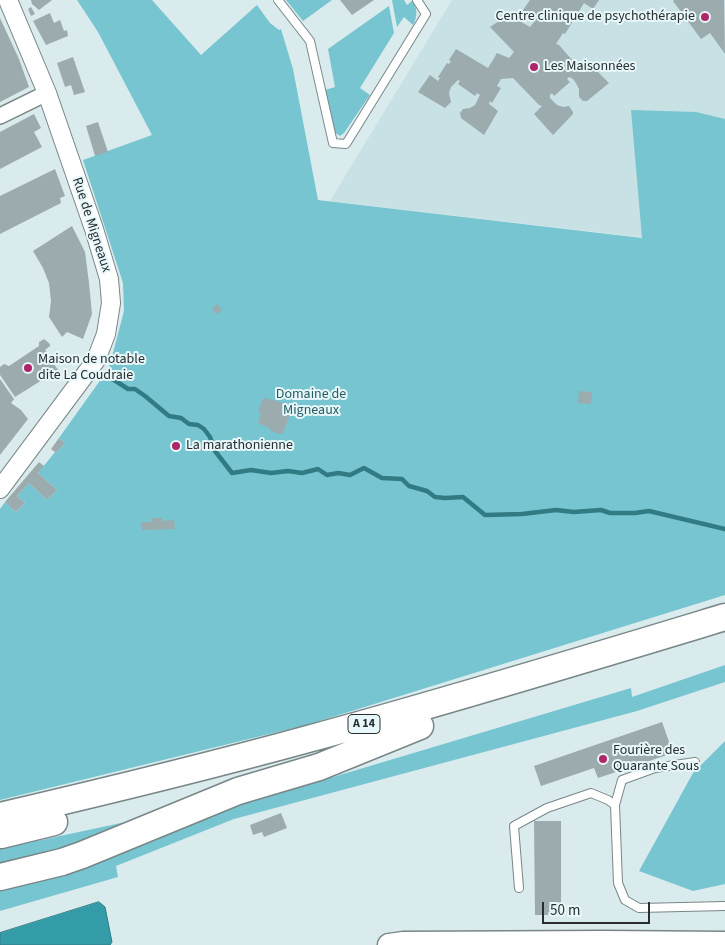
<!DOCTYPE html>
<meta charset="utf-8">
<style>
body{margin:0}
#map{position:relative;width:725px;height:945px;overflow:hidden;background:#daebed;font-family:"Source Sans 3",sans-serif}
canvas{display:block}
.scale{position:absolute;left:542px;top:902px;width:108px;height:22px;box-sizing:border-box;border:2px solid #282e2f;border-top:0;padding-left:6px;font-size:15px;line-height:18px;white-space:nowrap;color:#282e2f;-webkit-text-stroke:4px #e8f8fa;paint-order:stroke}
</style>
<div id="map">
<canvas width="725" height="945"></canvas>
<div class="scale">50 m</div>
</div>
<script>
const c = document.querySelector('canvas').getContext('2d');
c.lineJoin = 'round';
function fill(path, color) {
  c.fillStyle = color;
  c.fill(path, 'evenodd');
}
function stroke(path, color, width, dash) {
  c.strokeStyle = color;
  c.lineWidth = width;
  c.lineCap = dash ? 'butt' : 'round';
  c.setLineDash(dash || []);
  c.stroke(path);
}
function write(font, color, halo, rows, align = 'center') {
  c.font = font + ' "Source Sans 3",sans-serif';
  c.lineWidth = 4;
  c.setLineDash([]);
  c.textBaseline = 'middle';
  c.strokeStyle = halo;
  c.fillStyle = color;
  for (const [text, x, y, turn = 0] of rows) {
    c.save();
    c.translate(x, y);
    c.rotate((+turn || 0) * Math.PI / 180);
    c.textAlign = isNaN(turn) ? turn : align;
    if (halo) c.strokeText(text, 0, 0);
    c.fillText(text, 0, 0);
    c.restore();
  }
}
fill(new Path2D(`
 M452 0H725V247L330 201Z`), '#c7e1e4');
fill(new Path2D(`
 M77 0H152L201 55 257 5 270 23 279 30 281 29 293 69 318 200 642 238 631 110 696 112 725 119V595L310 724 0 800V509L5 502 16 512 25 503 17 496 29 483 47 500 57 490 38 473 55 452 56 453 65 443 59 438 109 368 124 311 123 283 83 160 152 135 98 32Z
 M286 0H332L303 21Z
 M392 0H404L407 5 413 0C417 9 418 16 413 25L404 17 397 27Z
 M389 6 394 33 360 88 370 95 344 133 340 136 334 132 325 90 335 87 328 49Z
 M725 665V682L637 711 234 819 116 866 118 877 0 911V888L216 812 631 688 632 697Z
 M725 741V884L693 891 639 871 693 773Z
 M163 814 0 870V834L4 848Z`), '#77c5d0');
const water = new Path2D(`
 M99 902 105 907 112 942 110 945H0V933Z`);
fill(water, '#349ca9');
stroke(water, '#307b84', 1);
stroke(new Path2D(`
 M105 374 128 389H135L145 396 169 416 181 418 189 424 198 425 204 429 210 437 215 451 232 473 251 470 271 473 288 471 302 473 318 469 327 475 338 473 350 475 364 468 382 478 402 479 409 486 427 491 435 497 445 498 463 497 485 515 522 514 556 510 574 512 601 510 610 513H635L649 511 725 529`), '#307b84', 4.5);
fill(new Path2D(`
 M31 0H52L39 10 32 4Z
 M340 0H374L352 15Z
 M530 0H599L593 9 584 3 565 34 563 33 556 44 559 45 581 70 589 63 609 83 587 101H583L579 97V89L576 83 573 79 569 77 567 79 570 82 554 96 552 93 550 95V98L557 105 563 107 569 106 573 112V114L553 135 534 114 542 106 539 105 513 78 501 79 497 86 501 88 492 103 490 101 489 104 498 111 484 135 461 118 460 113 463 109 470 108 475 105 480 95 477 93 475 96 458 84 460 81 458 80 451 87 449 93 451 102 445 108 418 92 430 75 438 81 440 78 438 77 447 63 449 64 451 61 449 60 456 49 488 68 497 53 509 58 514 52 490 27 499 21H505L510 19 518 20 530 27 534 22 521 13Z
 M674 0H724L725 54 710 33 701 39 673 1Z
 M31 7 35 14 31 16 28 9Z
 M50 13 54 23 60 20 64 31 67 30 68 36 46 45 33 21Z
 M0 18 19 59 29 87 0 102Z
 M73 57 85 92 74 95 71 85 65 87 57 63Z
 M34 114 41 128 34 132 42 147 0 169V132Z
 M98 122 108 152 95 156 86 126Z
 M55 169 65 196 60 198 61 203 0 234V196Z
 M72 226 85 252 89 283 92 314 83 339 67 332 62 337 49 317 51 301 49 283 43 268 33 251Z
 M217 304 222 310 217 314 212 309Z
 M44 339 50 344V346L45 350 58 370 15 397 0 375V367L4 364 9 366 39 346V342Z
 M0 379 14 399 11 403 21 410 28 419 0 455Z
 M579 391 592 392 591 404 578 403Z
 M266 398 291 406 292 409 283 433 279 434 269 430 270 428 258 423 261 413 258 412 263 399Z
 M59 438 65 443 56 453 51 449Z
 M39 462 44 466 38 473 57 490 47 500 29 483 17 496 25 503 16 512 5 502Z
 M152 518H162V521L174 520 175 529 142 530 141 522H152Z
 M662 722 673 753 598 778 594 768 541 786 534 766Z
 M281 813 287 828 264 837 262 832 253 835 250 825Z
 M534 821H561V915H535Z`), '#9cabad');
const service = new Path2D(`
 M278 0 310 41 333 143 346 144 426 14 417 0
 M695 762 655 768 622 780 615 805 618 883 625 900 639 908 725 906
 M519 888 514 826 547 808 591 793 608 800 615 805`);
const minor = new Path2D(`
 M0 116 47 93`);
const tertiary = new Path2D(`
 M0 489 96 360 106 334 111 303 109 279 94 229 47 93 8 0`);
const primary = new Path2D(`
 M389 945 403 943 605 942 725 943`);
const motorway = new Path2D(`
 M0 816C103 792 206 767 308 739 448 701 586 659 725 617
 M1 835 54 822
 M0 877 62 862 82 855 238 791 319 767 420 726`);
stroke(service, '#788688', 10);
stroke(minor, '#788688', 18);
stroke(tertiary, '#788688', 20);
stroke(primary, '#788688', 25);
stroke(motorway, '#788688', 29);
stroke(service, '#fff', 8);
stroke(minor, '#fff', 15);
stroke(tertiary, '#fff', 18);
stroke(primary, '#fff', 22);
stroke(motorway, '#fff', 26);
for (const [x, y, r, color] of [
 [705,17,5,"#af2668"],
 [534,67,5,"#af2668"],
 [28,368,5,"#af2668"],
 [176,446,5,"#af2668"],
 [603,759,5,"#af2668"]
]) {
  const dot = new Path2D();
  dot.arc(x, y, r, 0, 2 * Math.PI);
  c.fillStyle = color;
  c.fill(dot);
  stroke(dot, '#e8f8fa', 2);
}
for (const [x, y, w] of [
 [364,724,32]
]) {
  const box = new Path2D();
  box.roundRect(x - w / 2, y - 9.5, w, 19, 4);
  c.fillStyle = '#e8f8fa';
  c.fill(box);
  stroke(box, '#282e2f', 1);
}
write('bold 12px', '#282e2f', null, [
 ["A 14",364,724]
]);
write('14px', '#282e2f', '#e8f8fa', [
 ["Centre clinique de psychothérapie",695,17,"right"],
 ["Les Maisonnées",544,67],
 ["Maison de notable",38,360],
 ["dite La Coudraie",38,376],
 ["La marathonienne",186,446],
 ["Fourière des",613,751],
 ["Quarante Sous",613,767]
], 'left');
write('14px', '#282e2f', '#e8f8fa', [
 ["Rue de Migneaux",91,225,72]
]);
write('14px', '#255d64', '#e8f8fa', [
 ["Domaine de",311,395],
 ["Migneaux",311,411]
]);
</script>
